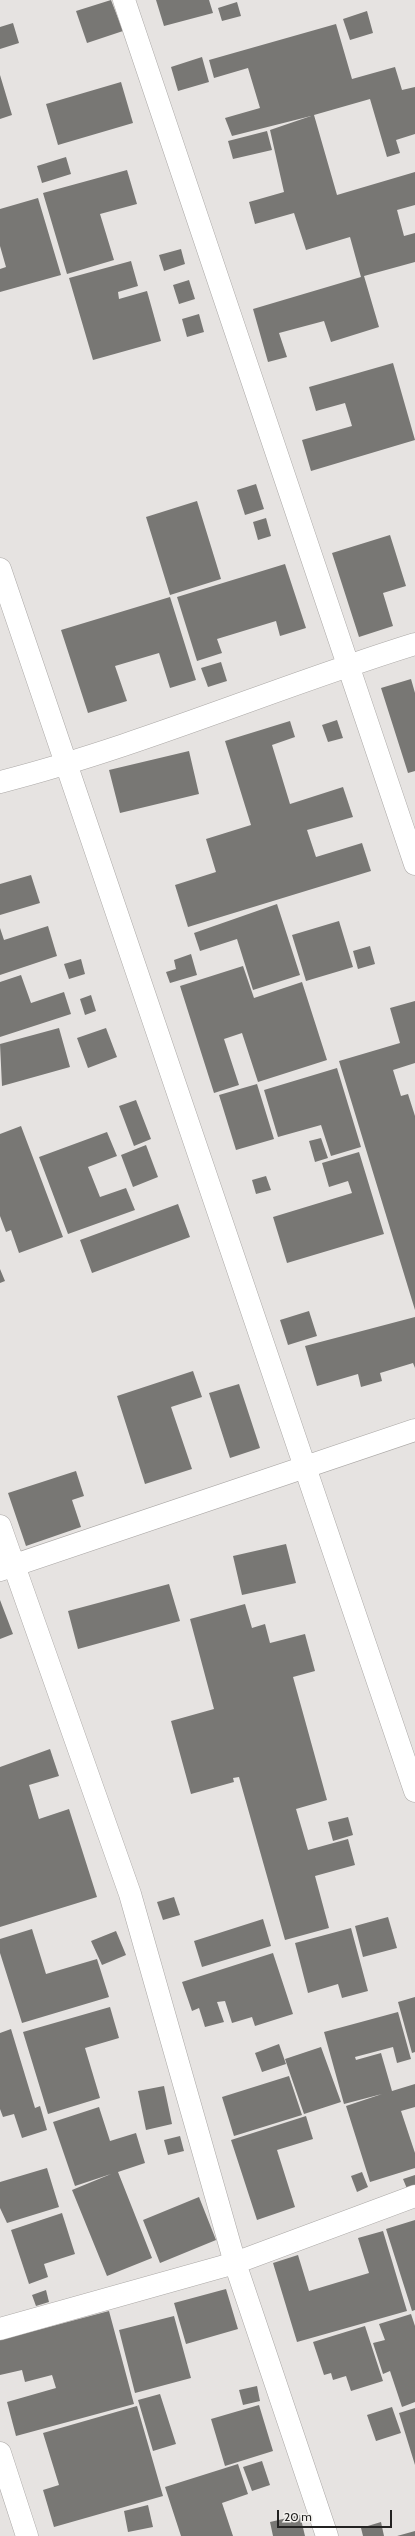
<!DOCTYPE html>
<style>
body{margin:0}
#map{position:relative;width:415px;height:2536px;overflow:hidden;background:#e6e3e1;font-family:Cabin,sans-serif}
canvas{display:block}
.scale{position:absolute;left:277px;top:2510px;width:115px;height:18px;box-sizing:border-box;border:2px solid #232221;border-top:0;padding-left:5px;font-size:12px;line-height:14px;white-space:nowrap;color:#232221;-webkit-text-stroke:3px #f3f1ee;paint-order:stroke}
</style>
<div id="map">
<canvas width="415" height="2536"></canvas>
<div class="scale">20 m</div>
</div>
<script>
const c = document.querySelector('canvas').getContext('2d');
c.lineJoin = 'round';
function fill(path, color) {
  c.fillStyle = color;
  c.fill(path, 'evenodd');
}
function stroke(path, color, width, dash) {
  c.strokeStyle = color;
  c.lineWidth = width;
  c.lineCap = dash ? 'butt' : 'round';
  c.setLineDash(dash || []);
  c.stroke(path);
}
fill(new Path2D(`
 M111 0 123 31 87 43 76 11Z
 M156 0H209L213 13 164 26Z
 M237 2 241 16 222 21 218 8Z
 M367 11 373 33 350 40 343 19Z
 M13 23 19 43 0 49V27Z
 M336 24 352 79 395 67 402 90 415 87V134L396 140 400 153 387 157 370 99 314 115 337 195 415 172V205L397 210 404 236 415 233V262L364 276 379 327 331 342 324 321 279 333 287 357 268 362 253 309 361 277 350 237 306 250 294 213 255 224 249 202 284 192 270 130 311 116 232 136 225 118 260 108 248 68 214 78 209 60Z
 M202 57 209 82 178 91 171 67Z
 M0 75 12 115 0 119Z
 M121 82 133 123 58 145 46 104Z
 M267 131 272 150 233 159 228 141Z
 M66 157 71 174 42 183 37 166Z
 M127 170 137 204 100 214 114 260 67 274 43 193Z
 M38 198 61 275 0 292V269L6 267 0 246V209Z
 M181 249 185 264 164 271 159 255Z
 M131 261 138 286 118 292 119 299 147 291 161 341 93 360 69 278Z
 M189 280 195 299 179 304 173 285Z
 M199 314 204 332 187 337 182 319Z
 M393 363 415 440 311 471 302 440 352 426 345 403 316 411 309 387Z
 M256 484 264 509 245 515 237 490Z
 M197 501 221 579 170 595 146 517Z
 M266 518 271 536 258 540 253 522Z
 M390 535 406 586 383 593 393 626 359 637 332 553Z
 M285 564 306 628 280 636 276 621 217 639 222 653 197 661 177 597Z
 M170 597 196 680 170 688 159 653 115 666 127 701 88 713 61 630Z
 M221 662 227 681 208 687 201 668Z
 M411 679 415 693V771L408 773 381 688Z
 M337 720 343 738 328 742 322 725Z
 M290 721 295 737 272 745 290 804 343 787 353 817 307 830 316 857 362 843 371 871 188 927 175 885 216 872 206 839 251 825 225 741Z
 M189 751 199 794 120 813 109 770Z
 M31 875 40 903 0 915V884Z
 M277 904 300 975 253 990 237 939 200 951 194 933Z
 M339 921 353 967 306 981 292 935Z
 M48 926 57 956 0 975V928L4 940Z
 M370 946 375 964 358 969 353 951Z
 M191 954 197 975 170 983 166 972 176 969 174 960Z
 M81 959 85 974 69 979 64 964Z
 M243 966 254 998 302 982 327 1060 258 1082 242 1033 224 1039 239 1085 214 1093 180 986Z
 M21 975 31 1003 64 992 71 1014 0 1037V982Z
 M91 995 96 1011 85 1015 80 999Z
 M415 1001V1063L393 1070 401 1096 408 1094 415 1116V1310L339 1061 400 1043 390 1008Z
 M59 1028 70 1067 2 1086 0 1044Z
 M106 1028 117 1057 88 1068 77 1038Z
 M337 1068 361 1147 331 1156 321 1125 278 1137 264 1090Z
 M257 1084 274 1139 236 1150 219 1095Z
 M136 1100 151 1139 134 1146 119 1106Z
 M21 1126 63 1237 19 1253 11 1230 6 1232 0 1216V1134Z
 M107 1132 117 1156 88 1167 100 1197 126 1188 135 1210 68 1234 39 1157Z
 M321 1138 328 1158 315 1162 309 1141Z
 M146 1145 158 1177 133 1187 121 1155Z
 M359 1152 384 1234 287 1263 273 1217 352 1193 348 1181 329 1187 322 1163Z
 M266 1176 271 1190 256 1194 252 1180Z
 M178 1204 190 1237 92 1273 80 1240Z
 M0 1269 5 1281 0 1283Z
 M309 1311 317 1336 288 1345 280 1320Z
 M415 1317V1368L413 1363 380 1373 382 1381 361 1387 358 1374 317 1386 305 1346Z
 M193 1371 202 1397 171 1407 192 1469 145 1484 117 1396Z
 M239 1384 260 1448 230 1458 209 1393Z
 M76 1471 84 1496 72 1500 81 1527 26 1546 8 1493Z
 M286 1544 296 1583 242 1595 233 1556Z
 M169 1584 180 1621 78 1649 68 1611Z
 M0 1600 13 1634 0 1639Z
 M245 1604 252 1628 265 1624 270 1643 305 1634 315 1671 293 1677 327 1800 296 1809 308 1850 348 1839 355 1865 315 1876 329 1928 285 1940 239 1777 233 1778 234 1782 191 1794 171 1721 214 1709 190 1619Z
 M50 1749 59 1776 29 1785 39 1819 69 1809 97 1897 0 1927V1767Z
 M348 1817 353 1835 333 1841 328 1822Z
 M174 1897 180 1915 163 1920 157 1902Z
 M388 1917 397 1948 363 1957 355 1926Z
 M263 1919 271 1946 202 1967 194 1941Z
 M351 1928 368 1991 342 1998 338 1984 308 1993 295 1943Z
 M32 1929 46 1974 97 1959 109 1997 22 2023 0 1953V1939Z
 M116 1931 126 1955 102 1965 91 1941Z
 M273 1953 293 2014 255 2026 252 2017 232 2023 225 2001 217 2002 224 2022 205 2027 199 2008 192 2011 182 1982Z
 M415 1997V2052L412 2053 398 2002Z
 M110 2007 119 2038 85 2048 100 2098 48 2114 23 2032Z
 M398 2012 411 2059 397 2063 393 2047 355 2057 356 2060 381 2053 392 2091 415 2084V2107L401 2111 415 2153V2168L370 2182 346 2106 382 2094 344 2104 324 2032Z
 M11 2029 35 2108 40 2106 47 2130 22 2138 14 2114 3 2117 0 2109V2033Z
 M279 2044 286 2064 262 2072 255 2053Z
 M321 2047 341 2102 304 2114 285 2059Z
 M289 2076 302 2115 234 2136 222 2097Z
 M164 2086 172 2124 146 2130 138 2091Z
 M99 2107 110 2141 136 2133 145 2163 118 2172 152 2258 107 2276 72 2190 111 2174 75 2186 53 2122Z
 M306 2116 313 2139 277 2150 295 2207 257 2220 231 2140Z
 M180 2136 184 2151 168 2155 164 2140Z
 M47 2168 59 2207 7 2223 0 2208V2182Z
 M362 2172 368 2187 357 2192 351 2176Z
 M415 2175V2188L408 2191 403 2179Z
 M199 2197 216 2240 160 2263 143 2220Z
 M62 2213 75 2254 44 2264 48 2277 29 2284 11 2230Z
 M415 2220V2310L412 2311 386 2229Z
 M383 2231 407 2311 297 2342 273 2263 298 2255 309 2291 369 2273 358 2238Z
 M226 2289 238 2329 186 2344 174 2303Z
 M46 2290 49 2302 36 2306 32 2295Z
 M109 2311 134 2404 16 2436 7 2402 56 2388 52 2375 25 2382 22 2370 0 2375V2340Z
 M411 2314 415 2326V2402L402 2407 390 2371 383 2374 373 2343 385 2340 379 2324Z
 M174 2316 191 2378 135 2393 119 2330Z
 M365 2326 383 2381 351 2391 346 2376 333 2380 331 2373 324 2375 313 2342Z
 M257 2386 260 2401 243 2405 239 2390Z
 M160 2394 176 2444 153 2451 138 2400Z
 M259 2405 273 2451 225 2466 211 2419Z
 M137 2406 163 2496 54 2527 43 2490 59 2485 43 2433Z
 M392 2407 401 2433 376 2441 367 2415Z
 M415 2408V2465L399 2413Z
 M262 2461 270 2485 252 2491 243 2467Z
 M238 2464 248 2494 222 2503 233 2536H181L165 2487Z
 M148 2505 153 2527 128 2532 124 2511Z
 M300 2515 305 2536H273L270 2522Z
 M381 2522 384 2536H363L361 2528Z
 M415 2531V2536H397Z`), '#787774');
const minor = new Path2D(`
 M124 0 415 864
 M0 569 415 1791
 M0 782C141 746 276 687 415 644
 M0 1526 130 1894 235 2263 327 2536
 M0 1570 415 1430
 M0 2329 235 2263 415 2196
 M0 2453 27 2536`);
stroke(minor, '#aba8a6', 23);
stroke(minor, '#fff', 22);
</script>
